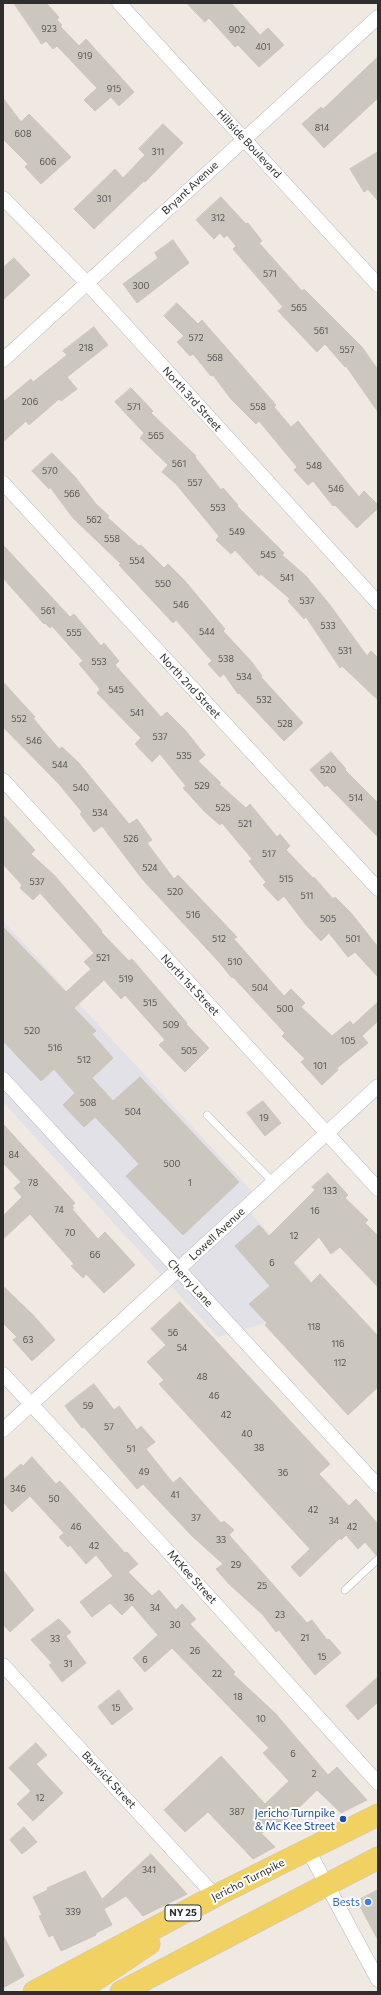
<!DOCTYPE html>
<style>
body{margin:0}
#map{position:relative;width:381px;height:1995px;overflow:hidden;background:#efe9e1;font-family:Commissioner,sans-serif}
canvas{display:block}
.frame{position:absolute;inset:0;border:4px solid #2e2e2e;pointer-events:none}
</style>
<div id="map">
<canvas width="381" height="1995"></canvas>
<div class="frame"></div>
</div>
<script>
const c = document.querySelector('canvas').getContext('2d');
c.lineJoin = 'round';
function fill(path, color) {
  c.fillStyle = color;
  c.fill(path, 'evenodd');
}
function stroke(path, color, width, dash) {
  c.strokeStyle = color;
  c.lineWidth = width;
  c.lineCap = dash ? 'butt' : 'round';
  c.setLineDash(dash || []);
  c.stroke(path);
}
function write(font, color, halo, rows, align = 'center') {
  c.font = font + ' Commissioner,sans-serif';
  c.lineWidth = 4;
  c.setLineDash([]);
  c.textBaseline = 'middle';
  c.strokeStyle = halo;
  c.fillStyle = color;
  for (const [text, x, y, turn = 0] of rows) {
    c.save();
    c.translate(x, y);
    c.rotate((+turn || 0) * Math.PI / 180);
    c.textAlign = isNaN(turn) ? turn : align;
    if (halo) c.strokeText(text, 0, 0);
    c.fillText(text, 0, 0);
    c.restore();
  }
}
fill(new Path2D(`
 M3 921 259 1199 248 1210 311 1280 262 1324 218 1337 3 1102Z`), '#e3e1e8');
const building = new Path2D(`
 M14 3H46L59 17 57 20 62 25 60 26 79 46 86 39 134 92 119 106 111 97 95 111 84 100 97 88 57 46 53 49 46 41 42 44Z
 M187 3H231L260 35 268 28 284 45 259 67 238 45 235 47 209 18 205 22Z
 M378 57V98L324 148 302 124 321 107 323 109Z
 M3 98 21 122 29 114 71 157 41 184 25 167 28 164 3 139Z
 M163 124 183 143 145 182 144 181 94 229 74 209 115 169 123 178 145 155 139 149Z
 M378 152V201L368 189 364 192 350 169Z
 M221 197 246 224 248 223 262 241 259 243 302 291 304 289 362 347 378 370V412L346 366 345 367 325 344 317 352 278 311 283 307 233 249 236 246 227 235 224 238 220 233 214 239 196 220Z
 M173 240 189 263 137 303 123 284 158 258 155 253Z
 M14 258 30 275 3 300V268Z
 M177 303 198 324 202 320 276 405 274 407 291 427 298 421 359 497 364 491 378 505V508L357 528 335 505 333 506 313 481 308 485 294 470 297 467 259 421 256 424 231 399 213 375 211 376 193 354 190 356 177 342 184 336 164 316Z
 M94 327 108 345 67 377 77 389 61 401 59 399 29 425 26 421 3 442V402L31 379 33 382 67 355 63 351Z
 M131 388 153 411 151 413 196 456 195 457 221 490 223 488 238 505 237 506 284 553 282 555 306 576 330 605 367 656 371 651 378 658V700L342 666 340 668 306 617 304 619 288 601 290 599 261 574 259 576 235 550 231 554 216 540 219 536 176 484 162 472 168 465 140 438 144 433 115 402Z
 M52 453 76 478 96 504 109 516 107 517 139 546 141 545 164 568 168 564 185 581 225 629 223 631 251 661 262 676 261 677 303 723 284 741 239 693 238 694 224 674 220 677 208 664 212 661 176 620 173 623 119 565 121 564 73 518 50 487 49 489 32 471Z
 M3 545 70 617 74 614 101 646 104 643 119 661 115 665 161 717 167 712 185 730 205 755 198 761 221 783 219 784 246 808 250 804 277 837 280 834 290 846 286 850 313 878 314 877 333 899 335 897 352 914 378 947V977L355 952 348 957 329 933 321 941 306 925 284 896 278 901 263 885 266 882 249 861 252 859 222 823 220 825 205 812 183 788 186 786 160 754 152 762 135 744 141 738 97 693 100 689 79 664 83 661 52 626 50 628 45 623 44 624 3 578Z
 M3 682 35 717 33 718 59 749 62 747 78 762 129 824 137 819 152 840 147 843 174 879 178 875 237 937 234 939 284 996 291 989 305 1003 301 1007 332 1036 350 1021 353 1025 378 1002V1021L362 1036 368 1043 337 1068 338 1070 322 1085 301 1062 305 1059 282 1036 285 1033 233 977 232 978 219 962 143 880 102 826 94 832 80 814 82 812 58 783 3 727Z
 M331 752 346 769 345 770 378 803V837L327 785 325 787 310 770Z
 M3 815 35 850 31 854 55 876 102 931 101 932 129 961 132 959 187 1023 186 1024 209 1048 185 1072 159 1045 165 1040 125 995 121 999 104 980 74 1008 96 1031 92 1034 113 1058 92 1078 113 1101 140 1077 239 1182 183 1235 126 1176 139 1164 117 1140 95 1117 84 1127 63 1105 75 1093 54 1069 41 1081 3 1041V927L66 992 91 969 84 962 94 953 40 893 33 900 20 888 22 885 3 864Z
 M263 1101 281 1123 265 1136 247 1113Z
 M3 1124 75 1203 72 1206 74 1208 72 1209 98 1239 105 1232 135 1265 104 1293 86 1274 83 1278 71 1266 74 1264 30 1214 3 1239V1216L22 1197 14 1188 21 1182 3 1163Z
 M328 1173 348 1195 345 1198 368 1220 365 1223 378 1236V1287L340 1247 331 1254 319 1237 293 1263 311 1283 320 1274 378 1336V1387L348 1415 265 1325 267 1323 249 1304 270 1286 235 1246 259 1225 269 1236 315 1190 312 1187Z
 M3 1286 34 1316 55 1340 32 1361 13 1340 17 1337 3 1323Z
 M180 1302 330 1464 319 1474 349 1506 356 1499 378 1524V1554L376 1555 365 1542 358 1549 346 1535 341 1540 340 1538 300 1577 291 1567 310 1549 159 1384 164 1380 147 1362 166 1345 151 1329Z
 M94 1384 114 1410 119 1406 137 1430 141 1426 155 1442 146 1449 173 1483 180 1477 221 1523 224 1521 234 1530 229 1535 307 1623 312 1620 327 1640 329 1639 341 1653 315 1675 279 1630 276 1632 263 1615 228 1583 216 1569 223 1564 192 1536 143 1484 137 1489 84 1427 82 1428 65 1406Z
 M32 1457 56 1484 60 1481 125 1553 127 1552 138 1564 128 1572 152 1596 159 1590 176 1610 182 1604 196 1619 190 1624 235 1672 233 1674 275 1713 328 1775 337 1767 367 1800 341 1813 317 1790 283 1823 261 1833 275 1847 253 1859 208 1812 185 1832 164 1810 221 1756 265 1804 289 1781 263 1753 269 1748 172 1648 145 1672 133 1658 158 1635 132 1605 122 1615 110 1603 92 1617 80 1602 113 1576 96 1555 86 1564 70 1545 68 1547 59 1537 64 1533 30 1496 12 1512 3 1502V1480L21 1464 23 1466Z
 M3 1570 34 1610 10 1632 3 1624Z
 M59 1619 71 1632 66 1636 86 1663 62 1682 49 1665 52 1663 31 1640Z
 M378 1677V1702L358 1720 346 1706Z
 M119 1690 133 1709 112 1725 98 1707Z
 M36 1743 47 1755 36 1764 63 1793 33 1821 17 1804 31 1791 9 1768Z
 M24 1827 37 1842 22 1854 10 1840Z
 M151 1854 187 1894 143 1916 126 1896 104 1909 112 1925 96 1933V1935L61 1951 53 1935 49 1937 39 1916 42 1915 33 1897 48 1890 47 1888 85 1871 102 1899Z
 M378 1890V1940L357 1901Z
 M3 1935 24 1976 3 1988Z`);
fill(building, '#cbc7bf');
stroke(building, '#cbc5ba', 1);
const service = new Path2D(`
 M207 1115 273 1182
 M345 1590 378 1559`);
const minor = new Path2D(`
 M119 3 378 285
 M3 198 87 283 378 603
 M3 360 378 17
 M3 483 378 889
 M3 780 378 1189
 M3 1079 378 1486
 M3 1374 163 1546 378 1783
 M3 1430 378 1086
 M3 1665 215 1896
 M308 1850 378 1980`);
const primary = new Path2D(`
 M34 1992 215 1896 378 1815
 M73 1992 92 1982 149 1944
 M121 1992 378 1858`);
stroke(service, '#b4b7c1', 8);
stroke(minor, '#b4b7c1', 15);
stroke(primary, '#c9c9c9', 23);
stroke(service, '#fff', 7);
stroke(minor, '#fff', 14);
stroke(primary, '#f2d163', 22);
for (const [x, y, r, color] of [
 [343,1819,4,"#1a4fb4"],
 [368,1902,4,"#3f7fe0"]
]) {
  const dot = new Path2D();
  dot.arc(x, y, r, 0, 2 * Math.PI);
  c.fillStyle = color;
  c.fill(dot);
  stroke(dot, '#fff', 1.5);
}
write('9px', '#555452', null, [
 ["923",49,29],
 ["902",237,30],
 ["401",263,47],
 ["919",85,56],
 ["915",114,89],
 ["814",322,128],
 ["608",23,134],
 ["311",158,152],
 ["606",48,162],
 ["301",104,199],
 ["312",218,218],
 ["571",270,274],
 ["300",141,286],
 ["565",299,308],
 ["561",321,331],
 ["572",196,338],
 ["218",86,348],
 ["557",347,350],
 ["568",215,358],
 ["206",30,402],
 ["571",134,407],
 ["558",258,407],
 ["565",156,436],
 ["561",179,464],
 ["548",314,466],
 ["570",50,471],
 ["557",195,483],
 ["546",336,489],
 ["566",72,494],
 ["553",218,508],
 ["562",94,520],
 ["549",237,532],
 ["558",112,539],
 ["545",268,555],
 ["554",137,561],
 ["541",287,578],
 ["550",163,584],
 ["537",307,601],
 ["546",181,605],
 ["561",48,611],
 ["533",328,626],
 ["544",207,632],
 ["555",74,633],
 ["531",345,651],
 ["538",226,659],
 ["553",99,662],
 ["534",244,677],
 ["545",116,690],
 ["532",264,700],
 ["541",137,713],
 ["552",19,719],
 ["528",285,724],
 ["537",160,737],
 ["546",34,741],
 ["535",184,756],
 ["544",60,765],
 ["520",328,770],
 ["529",202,786],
 ["540",81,788],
 ["514",356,798],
 ["525",223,808],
 ["534",100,813],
 ["521",245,824],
 ["526",131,839],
 ["517",269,854],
 ["524",150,868],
 ["515",286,879],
 ["537",37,882],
 ["520",175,892],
 ["511",307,896],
 ["516",193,915],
 ["505",328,919],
 ["512",219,939],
 ["501",353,939],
 ["521",103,958],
 ["510",235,962],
 ["519",126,979],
 ["504",260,988],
 ["515",150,1003],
 ["500",285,1009],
 ["509",171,1025],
 ["520",32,1031],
 ["105",348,1041],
 ["516",55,1048],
 ["505",189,1051],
 ["512",84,1060],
 ["101",320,1066],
 ["508",88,1103],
 ["504",133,1112],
 ["19",264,1118],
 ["84",14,1155],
 ["500",172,1164],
 ["78",33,1183],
 ["1",190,1183],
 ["133",330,1191],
 ["74",59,1210],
 ["16",315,1211],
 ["70",70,1233],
 ["12",294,1236],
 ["66",95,1255],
 ["6",272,1263],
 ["118",314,1327],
 ["56",173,1333],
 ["63",28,1340],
 ["116",338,1344],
 ["54",182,1348],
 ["112",340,1363],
 ["48",202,1377],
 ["46",214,1396],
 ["59",88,1406],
 ["42",226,1415],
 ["57",109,1427],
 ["40",247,1434],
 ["38",259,1448],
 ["51",131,1449],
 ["49",144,1472],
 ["36",283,1473],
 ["346",18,1489],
 ["41",175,1495],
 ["50",54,1499],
 ["42",313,1510],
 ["37",196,1518],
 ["34",334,1521],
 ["46",76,1527],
 ["42",352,1527],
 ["33",221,1540],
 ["42",94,1546],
 ["29",236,1565],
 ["25",262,1586],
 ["36",129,1598],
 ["34",155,1608],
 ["23",280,1615],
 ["30",175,1625],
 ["21",305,1638],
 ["33",55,1639],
 ["26",195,1651],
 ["15",322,1657],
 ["6",145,1660],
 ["31",68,1664],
 ["22",217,1674],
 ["18",238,1697],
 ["15",116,1708],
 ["10",261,1719],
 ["6",293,1754],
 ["2",314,1774],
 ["12",40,1798],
 ["387",237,1812],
 ["341",149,1870],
 ["339",73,1912]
]);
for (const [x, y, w] of [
 [183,1913,36]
]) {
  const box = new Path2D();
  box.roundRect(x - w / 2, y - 8, w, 16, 3);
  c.fillStyle = '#fff';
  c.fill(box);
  stroke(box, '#2e2e2e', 1);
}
write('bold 10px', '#2e2e2e', null, [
 ["NY 25",183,1913]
]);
write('11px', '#2e2e2e', '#fff', [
 ["Hillside Boulevard",249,144,47],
 ["Bryant Avenue",190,188,-43],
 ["North 3rd Street",192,399,48],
 ["North 2nd Street",190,686,47],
 ["North 1st Street",190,985,47],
 ["Lowell Avenue",217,1234,-43],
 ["Cherry Lane",190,1283,47],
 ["McKee Street",192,1577,48],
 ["Barwick Street",109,1780,47],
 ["Jericho Turnpike",248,1880,-27]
]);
write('11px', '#164399', '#fff', [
 ["Jericho Turnpike",335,1813],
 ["& Mc Kee Street",335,1826]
], 'right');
write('11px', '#366cbe', '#fff', [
 ["Bests",360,1902]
], 'right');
</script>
